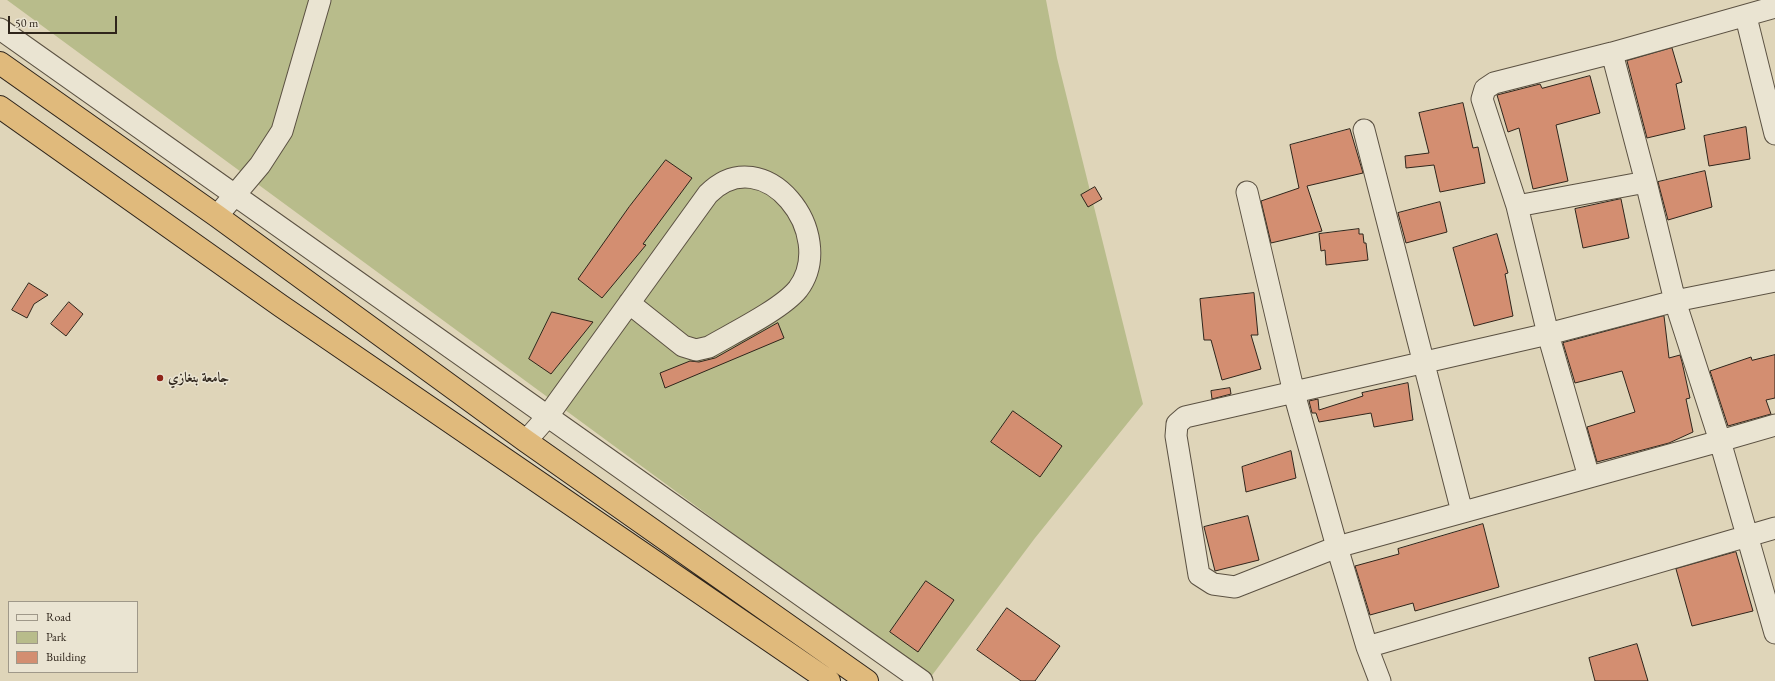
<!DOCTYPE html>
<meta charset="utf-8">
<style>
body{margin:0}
#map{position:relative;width:1775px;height:681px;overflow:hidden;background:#dfd5b9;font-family:"EB Garamond",serif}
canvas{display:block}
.legend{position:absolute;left:8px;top:601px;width:130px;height:72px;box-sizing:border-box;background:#eae4d2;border:1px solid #9f9889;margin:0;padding:5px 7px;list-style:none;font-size:12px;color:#2f251b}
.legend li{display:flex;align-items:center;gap:8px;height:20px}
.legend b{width:20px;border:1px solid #9f9889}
.scale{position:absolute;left:8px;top:16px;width:109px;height:18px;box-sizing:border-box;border:2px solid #2f251b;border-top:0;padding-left:5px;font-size:12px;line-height:14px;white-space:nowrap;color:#2f251b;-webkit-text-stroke:3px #eae4d2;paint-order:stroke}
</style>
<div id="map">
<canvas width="1775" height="681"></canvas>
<ul class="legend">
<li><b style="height:5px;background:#eae4d2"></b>Road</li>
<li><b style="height:11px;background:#b8bc8b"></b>Park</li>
<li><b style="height:11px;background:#d38e71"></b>Building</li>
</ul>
<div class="scale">50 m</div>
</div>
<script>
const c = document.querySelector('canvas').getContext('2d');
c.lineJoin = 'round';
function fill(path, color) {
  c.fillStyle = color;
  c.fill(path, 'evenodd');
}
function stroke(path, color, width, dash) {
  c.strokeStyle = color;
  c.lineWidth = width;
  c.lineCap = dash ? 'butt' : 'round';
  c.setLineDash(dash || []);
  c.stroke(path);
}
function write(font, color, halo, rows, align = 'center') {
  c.font = font + ' "EB Garamond",Amiri,serif';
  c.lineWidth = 3;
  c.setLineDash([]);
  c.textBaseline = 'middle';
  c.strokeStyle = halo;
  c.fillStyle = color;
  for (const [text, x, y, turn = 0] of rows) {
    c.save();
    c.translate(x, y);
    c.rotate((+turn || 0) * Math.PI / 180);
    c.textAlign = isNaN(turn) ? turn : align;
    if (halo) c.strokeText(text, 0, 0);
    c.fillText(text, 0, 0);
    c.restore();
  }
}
fill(new Path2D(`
 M7 0H1046L1057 58 1143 404 1035 538 930 678Z`), '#b8bc8b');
const building = new Path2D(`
 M1672 48 1682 82 1676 84 1685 129 1647 138 1627 61Z
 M1590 76 1600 113 1556 125 1568 181 1533 189 1519 128 1508 132 1497 95 1540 84 1542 88Z
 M1463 103 1473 148 1478 147 1485 183 1440 192 1434 165 1406 168 1405 156 1429 153 1419 113Z
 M1746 127 1750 159 1709 166 1704 136Z
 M1350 129 1363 173 1307 186 1322 231 1271 243 1261 201 1299 188 1290 145Z
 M666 160 692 178 643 244 646 245 602 298 578 279 629 207Z
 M1705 171 1712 207 1668 220 1658 182Z
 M1095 187 1102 199 1088 207 1081 195Z
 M1621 199 1629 238 1583 248 1575 209Z
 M1440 202 1447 232 1406 243 1398 213Z
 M1359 229V234H1363L1364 243H1366L1368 260 1326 265 1325 250 1321 251 1319 234Z
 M1497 234 1508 273 1505 274 1513 316 1474 326 1453 248Z
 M29 283 48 295 34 304 27 318 12 310Z
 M1254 293 1258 335H1251L1261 369 1222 380 1211 340H1204L1200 299Z
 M69 302 83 314 66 336 51 324Z
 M552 312 593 322 551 374 529 359Z
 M1664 316 1669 358 1680 355 1682 362 1690 398 1686 399 1693 432 1669 443 1597 462 1587 427 1635 412 1622 371 1575 383 1563 343Z
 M778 323 784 338 665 388 660 373 690 361 699 362 715 358Z
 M1775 355V398L1766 400 1771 414 1728 426 1710 371 1751 357 1752 360Z
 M1408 383 1413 420 1374 427 1371 413 1319 422 1316 413H1312L1309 401 1318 399 1319 410 1363 396 1362 393Z
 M1230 388 1231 394 1212 399 1211 391Z
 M1013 411 1062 446 1040 477 991 442Z
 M1291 451 1296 478 1246 492 1242 467Z
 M1248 516 1259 560 1215 571 1204 527Z
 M1483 524 1499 587 1415 611 1413 603 1370 615 1355 566 1399 554 1398 549Z
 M1736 552 1753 611 1692 626 1676 569Z
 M926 581 954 600 918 652 890 632Z
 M1007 608 1060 646 1035 681H1021L977 650Z
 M1637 644 1648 681H1595L1589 658Z`);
fill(building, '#d38e71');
stroke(building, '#2f251b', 1);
const minor = new Path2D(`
 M1775 7 1612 53 1494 83 1485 89 1482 99 1517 206 1646 182 1675 301 1775 281
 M1746 17 1775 134
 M0 29 922 681
 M1612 53 1646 182
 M1364 130 1462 512
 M1247 192 1294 393 1337 547 1367 647 1380 681
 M1517 206 1548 334 1589 477
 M217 216 260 165 282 131 320 0
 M1775 425 1720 441 1337 547 1235 587 1213 584 1199 575 1176 436 1177 424 1185 417 1548 334 1675 301 1720 441 1775 633
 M526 441 547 417 708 194C764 138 839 234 798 289 782 309 733 333 709 347L696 350 683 346 629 303
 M1367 647 1775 528`);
const highway = new Path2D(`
 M0 63 217 216 526 441 867 681
 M0 107 281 306 829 681`);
stroke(minor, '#5b5142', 23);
stroke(highway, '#2f251b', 24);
stroke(minor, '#eae4d2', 21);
stroke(highway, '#e0ba7c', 22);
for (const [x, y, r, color] of [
 [160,378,4,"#8f2418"]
]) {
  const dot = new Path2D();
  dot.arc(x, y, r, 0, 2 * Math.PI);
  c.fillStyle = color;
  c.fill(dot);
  stroke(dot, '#eae4d2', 1.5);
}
write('bold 14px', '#2f251b', '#eae4d2', [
 ["جامعة بنغازي",168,378]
], 'left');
</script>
